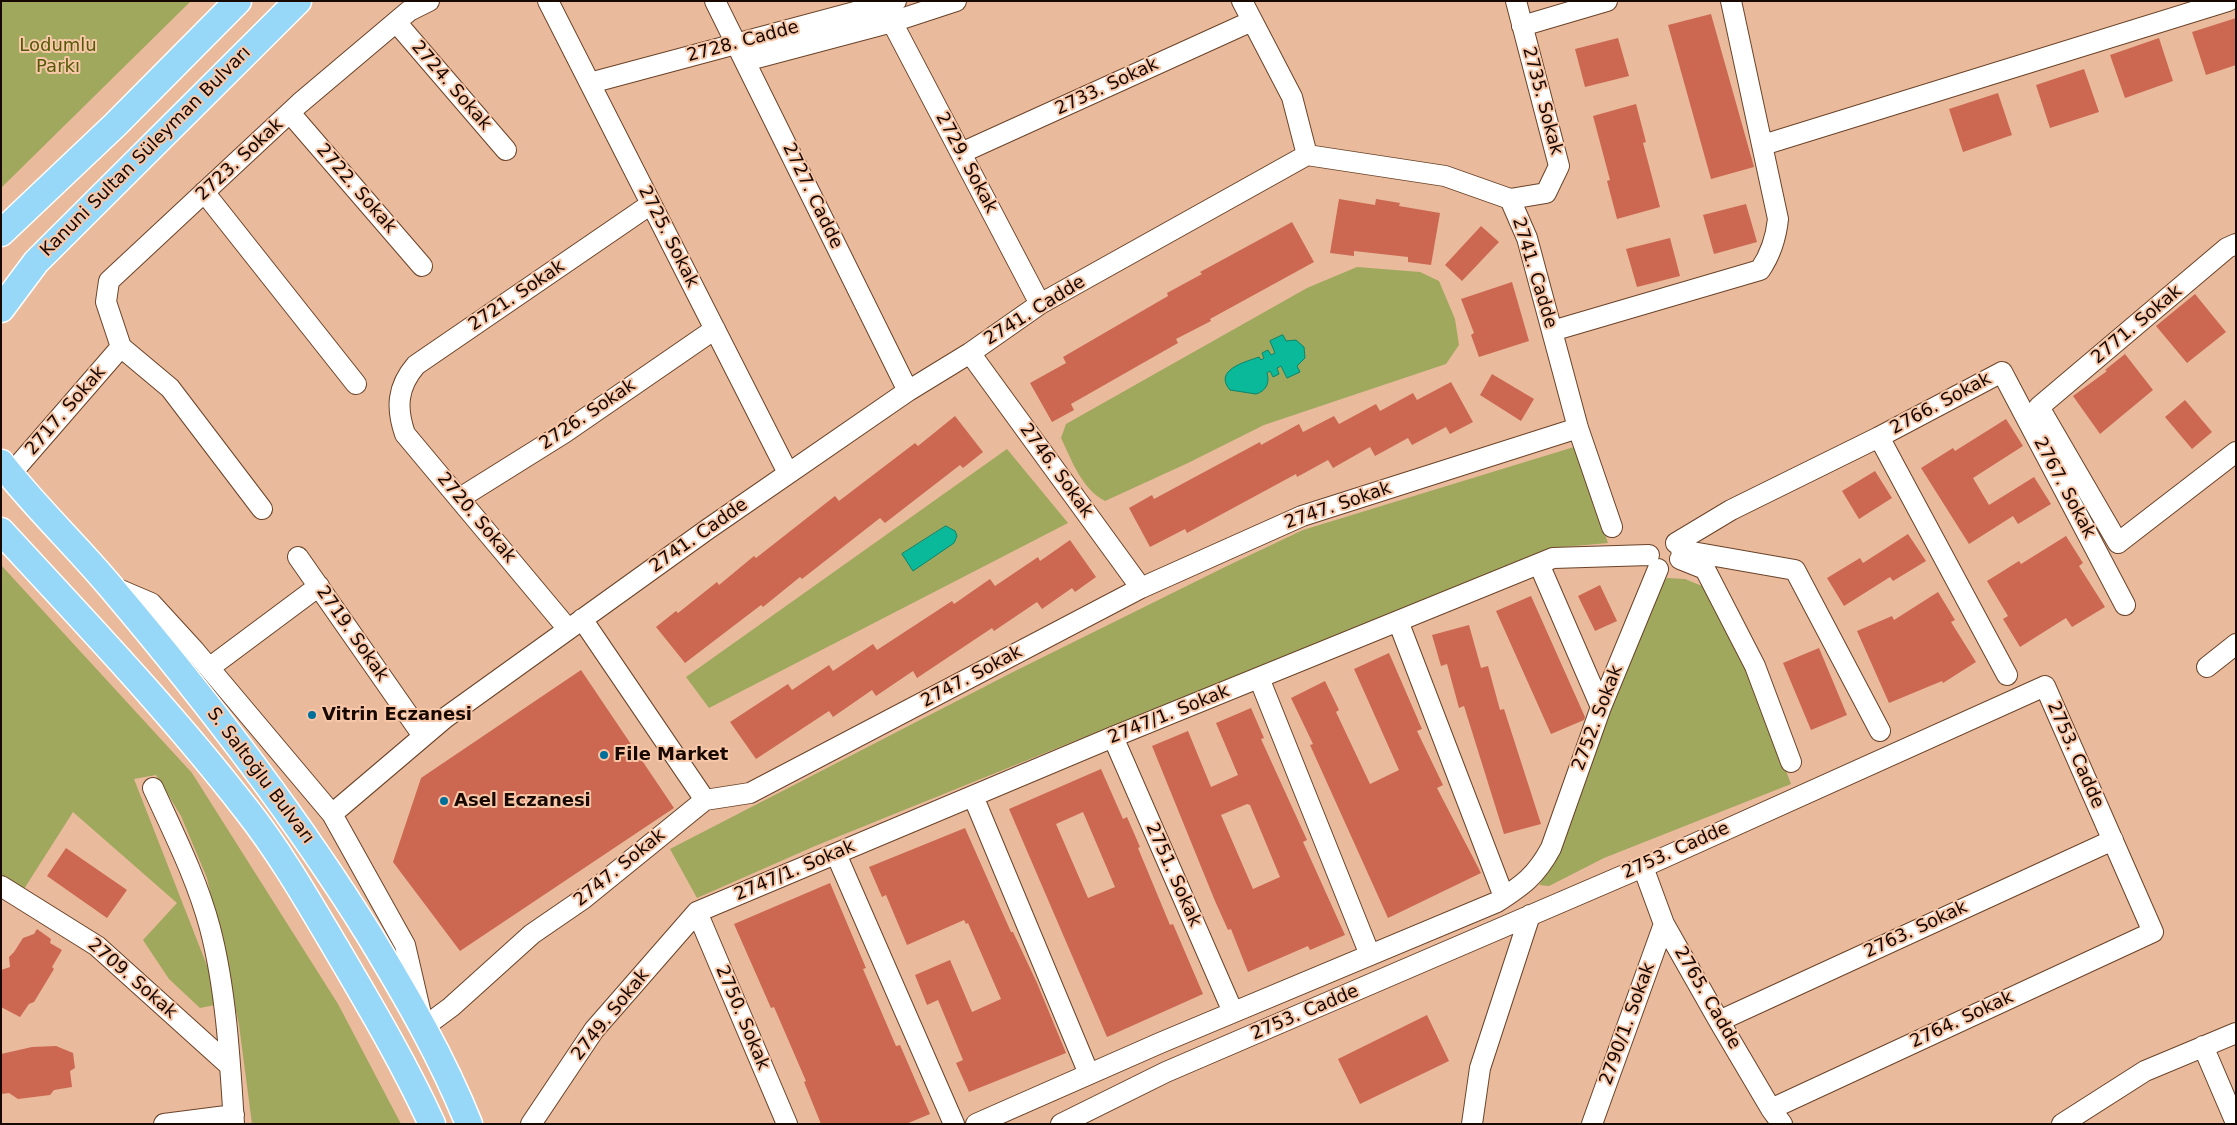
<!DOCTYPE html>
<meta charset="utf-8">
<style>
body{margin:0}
#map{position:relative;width:2237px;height:1125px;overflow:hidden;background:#e9ba9c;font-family:"DejaVu Sans",sans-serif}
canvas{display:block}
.frame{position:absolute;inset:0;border:2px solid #170801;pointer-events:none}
</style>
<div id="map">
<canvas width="2237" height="1125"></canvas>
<div class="frame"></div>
</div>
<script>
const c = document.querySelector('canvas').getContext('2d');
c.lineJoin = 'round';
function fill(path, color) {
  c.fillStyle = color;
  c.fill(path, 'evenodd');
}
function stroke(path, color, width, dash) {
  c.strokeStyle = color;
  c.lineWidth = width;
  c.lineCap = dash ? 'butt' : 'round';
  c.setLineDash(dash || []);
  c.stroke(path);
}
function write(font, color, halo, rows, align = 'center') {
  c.font = font + ' "DejaVu Sans",sans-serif';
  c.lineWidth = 4;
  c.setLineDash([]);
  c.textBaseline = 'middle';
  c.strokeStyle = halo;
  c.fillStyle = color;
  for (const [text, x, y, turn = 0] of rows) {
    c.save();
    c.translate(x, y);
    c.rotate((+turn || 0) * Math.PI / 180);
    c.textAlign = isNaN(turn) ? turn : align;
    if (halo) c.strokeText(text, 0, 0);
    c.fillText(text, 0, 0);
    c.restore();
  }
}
fill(new Path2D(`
 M1 1H191L1 188Z
 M1357 267 1420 272 1439 281 1455 319 1459 345 1446 364 1264 425 1188 463 1105 501C1082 489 1072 461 1061 438L1066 424 1307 288Z
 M1574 447 1608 543 1552 548 815 846 697 898 670 849 1015 671 1227 566 1303 530Z
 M1007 449 1068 523 709 708 686 677Z
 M1 565 192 773 338 1004 401 1124H252L239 1025 207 878 181 816 156 775 134 779 213 981 215 1005 200 1008 169 979 143 940 177 903 73 812 24 889 1 876Z
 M1667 578 1685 579 1702 586 1737 641 1791 784 1604 858 1549 886 1539 885 1548 872 1658 586Z`), '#9fa85c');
const water = new Path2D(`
 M1283 335 1286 341 1296 340 1304 347 1305 358 1297 366 1300 372 1287 378 1281 366 1277 368 1279 374 1273 377 1270 371 1267 373C1270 383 1266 391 1256 394L1230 390C1213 370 1245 362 1259 357L1261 360 1264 358 1262 353 1268 350 1271 355 1275 353 1270 341Z
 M946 526 955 531 957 536 954 543 913 571 902 554Z`);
fill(water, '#0ab999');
stroke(water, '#0e846b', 1);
fill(new Path2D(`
 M1711 14 1754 167 1711 179 1668 25Z
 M2236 18V65L2206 75 2192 32Z
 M1618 38 1629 76 1585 87 1575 49Z
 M2159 38 2173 81 2125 98 2110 55Z
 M2084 69 2099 112 2050 128 2036 85Z
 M1998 93 2012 135 1963 152 1949 109Z
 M1636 104 1646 142 1643 143 1660 207 1617 219 1607 181 1610 180 1593 116Z
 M1339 199 1375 205 1376 199 1400 203 1399 206 1440 213 1431 265 1408 262V257L1354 251V256L1330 253Z
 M1746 204 1757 242 1714 254 1703 215Z
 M1292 222 1314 262 1210 319 1211 321 1176 339 1178 343 1071 404 1074 410 1052 422 1030 383 1066 363 1063 357 1168 296 1167 293 1202 274 1200 272Z
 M1481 226 1499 242 1462 281 1445 265Z
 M1670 238 1680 276 1637 287 1626 249Z
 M1512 282 1529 341 1479 357 1471 335 1474 333 1461 299Z
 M2195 294 2226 332 2187 363 2156 326Z
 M2125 354 2153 390 2100 434 2073 396 2107 371 2105 370Z
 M1492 374 1534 399 1521 421 1480 395Z
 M1451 382 1473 422 1450 434 1446 427 1412 445 1408 438 1375 456 1370 447 1333 468 1328 460 1297 477 1296 474 1187 533 1185 529 1150 547 1129 508 1152 495 1154 499 1260 442 1261 445 1299 424 1303 432 1334 416 1339 424 1376 404 1380 411 1413 393 1417 400Z
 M2185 400 2212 432 2192 449 2165 417Z
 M955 416 983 452 963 468 960 465 885 523 880 518 802 579 800 577 763 607 761 605 685 663 656 627 676 611 678 613 717 582 719 585 754 556 756 558 835 496 839 501 915 443 918 446Z
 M2006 419 2023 446 1973 478 1989 505 2034 477 2051 504 2018 524 2013 516 1969 544 1921 468 1953 448 1955 451Z
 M1875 471 1892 498 1859 519 1842 491Z
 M1908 534 1926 561 1893 581 1890 577 1844 606 1827 578 1860 558 1863 563Z
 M2066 536 2083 563 2079 566 2105 607 2072 627 2066 618 2020 647 2003 619 2008 616 1987 581 2019 561 2021 564Z
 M1070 540 1096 577 1075 592 1072 588 1042 609 1037 602 994 631 992 628 917 678 913 671 876 696 872 690 833 717 829 711 756 759 730 722 788 684 792 690 829 665 833 671 873 644 877 650 952 601 954 604 990 579 995 586 1038 557 1040 561Z
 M1600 585 1617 621 1595 631 1578 596Z
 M1938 592 1955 620 1951 622 1976 662 1943 683 1942 681 1889 703 1857 631 1892 616 1894 620Z
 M1531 596 1585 717 1584 720 1551 734 1496 611Z
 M1469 625 1481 668 1488 666 1500 710 1504 709 1541 824 1504 834 1464 706 1459 708 1447 664 1441 666 1432 635Z
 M1819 648 1847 715 1811 730 1783 663Z
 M1389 653 1422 729 1417 731 1443 785 1437 788 1481 873 1388 918 1310 745 1313 744 1291 698 1325 681 1339 710 1336 712 1370 784 1399 770 1354 669Z
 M581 670 674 808 460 951 393 862 421 778Z
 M1251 708 1264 738 1261 739 1307 840 1303 842 1345 935 1310 950 1308 946 1248 972 1231 929 1228 930 1215 901 1152 746 1188 731 1211 787 1238 775 1216 723ZM1247 804 1250 805 1280 877 1253 889 1221 815Z
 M1101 769 1123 819 1127 817 1140 847 1138 848 1170 925 1173 924 1203 994 1107 1037 1009 809ZM1083 812 1115 887 1088 898 1056 824Z
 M965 828 1011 932H1013L1037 983 1066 1053 969 1092 956 1063 963 1060 938 1000 927 1005 915 975 950 960 972 1012 1001 999 968 923 966 924 964 920 907 945 886 895 882 897 869 867Z
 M66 848 127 890 107 918 47 876Z
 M830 883 866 968 863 969 896 1046 900 1045 930 1114 906 1124H821L804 1082 806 1081 774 1007 771 1008 734 924Z
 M37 929 51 939 50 943 62 950 52 967 54 969 34 1002 29 1004 20 1017 1 1007V970L10 967 9 957 14 952 23 938 34 934Z
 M1427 1015 1449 1061 1360 1104 1338 1059Z
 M56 1046 73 1053 75 1068 70 1071 72 1087 54 1090 50 1095 18 1099 9 1093 1 1094V1054L32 1047Z`), '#cc6851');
const minor = new Path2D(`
 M548 1 788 473
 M715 1 908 391
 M1242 1 1292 97 1307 155
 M396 22 506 150
 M892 22 1040 304
 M1522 26 1607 1
 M745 61 892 22 956 1
 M590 83 896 1
 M290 113 422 266
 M1763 145 2228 1
 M961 153 1252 21
 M204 192 356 384
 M1510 199 1546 193 1559 166 1516 1
 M2236 244 2227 248 2039 407 2118 543 2236 452
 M1552 331 1760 270C1771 254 1776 238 1778 219L1731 1
 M121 347 106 302 109 281 300 103 409 11 429 1
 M121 347 170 388 262 509
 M970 353 1141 588
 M1879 437 2007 675
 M10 475 121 347
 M460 498 564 433 715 329
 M1676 543 1731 510 1879 437 2002 372 2125 605
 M1681 550 1795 570 1880 731
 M298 557 423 736
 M1680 559 1705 569 1755 666 1791 762
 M1539 564 1601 707
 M111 586 151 603 194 650 332 814 405 945 424 1027 451 1007 532 934 583 899 705 800 750 793 1141 588 1302 516 1578 428
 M582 619 705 800
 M1398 621 1504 897
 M568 629 405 434C396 408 397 387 416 365L651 204
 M2207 667 2236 644
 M209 668 319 586
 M1259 678 1370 955
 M1113 737 1233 1012
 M153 788C174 834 197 879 210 928 226 989 230 1060 234 1124
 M973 796 1089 1074
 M332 814 445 718 708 529 908 391 970 353 1040 304 1307 155 1445 176 1510 199 1527 238 1578 428 1612 527
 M836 854 954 1124
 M1643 867 1664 924 1719 1021 1771 1109 1782 1124
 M1 886 97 946 229 1065
 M697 912 787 1124
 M1719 1021 2113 840
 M2203 1046 2236 1123
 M164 1124 234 1115
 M531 1124 594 1030 697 912 1113 737 1553 558 1649 555
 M976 1124 1160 1043 1497 902C1523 885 1536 876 1551 848L1601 707 1658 569
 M1061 1124 1166 1072 1643 867 2045 686 2153 932 1771 1109
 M1472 1124 1480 1068 1530 915
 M1592 1124 1664 924
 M2062 1124 2145 1071 2236 1033`);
const major = new Path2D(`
 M1 233 115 125 238 1
 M1 309 36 262 298 1
 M1 463C34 506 75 544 110 586 204 697 293 812 370 936 407 997 442 1057 469 1124
 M1 531C85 622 170 711 246 809 280 852 308 901 336 948 370 1006 404 1063 432 1124`);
stroke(minor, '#6b4328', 22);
stroke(major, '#fff', 29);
stroke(minor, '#fff', 20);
stroke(major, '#97d8f9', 26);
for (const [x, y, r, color] of [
 [312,715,5,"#006f9a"],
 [604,755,5,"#006f9a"],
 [444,801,5,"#006f9a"]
]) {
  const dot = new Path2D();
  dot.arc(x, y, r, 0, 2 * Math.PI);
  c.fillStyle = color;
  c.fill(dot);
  stroke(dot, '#f7c7a8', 2);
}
write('18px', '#170801', '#f7c7a8', [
 ["2728. Cadde",743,42,-15],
 ["2724. Sokak",451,86,49],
 ["2733. Sokak",1107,87,-25],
 ["2735. Sokak",1542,101,75],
 ["Kanuni Sultan Süleyman Bulvarı",146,152,-45],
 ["2723. Sokak",240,160,-43],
 ["2729. Sokak",966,163,62],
 ["2722. Sokak",356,189,49],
 ["2727. Cadde",812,196,64],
 ["2725. Sokak",668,237,63],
 ["2741. Cadde",1534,273,73],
 ["2721. Sokak",517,296,-34],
 ["2741. Cadde",1035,311,-32],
 ["2771. Sokak",2137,325,-40],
 ["2766. Sokak",1941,404,-28],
 ["2717. Sokak",66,411,-49],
 ["2726. Sokak",588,415,-34],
 ["2746. Sokak",1056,471,54],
 ["2767. Sokak",2064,488,62],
 ["2747. Sokak",1338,506,-19],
 ["2720. Sokak",476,518,50],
 ["2741. Cadde",699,536,-35],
 ["2719. Sokak",352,634,55],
 ["2747. Sokak",972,677,-28],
 ["2747/1. Sokak",1169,715,-22],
 ["2752. Sokak",1598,718,-69],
 ["2753. Cadde",2075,755,66],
 ["S. Saltoğlu Bulvarı",260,776,53],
 ["2753. Cadde",1676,851,-24],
 ["2747. Sokak",620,868,-39],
 ["2747/1. Sokak",795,871,-23],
 ["2751. Sokak",1173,875,66],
 ["2763. Sokak",1916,930,-25],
 ["2709. Sokak",132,979,41],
 ["2765. Cadde",1707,998,60],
 ["2753. Cadde",1305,1013,-23],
 ["2749. Sokak",611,1015,-51],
 ["2750. Sokak",742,1018,67],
 ["2764. Sokak",1962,1020,-25],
 ["2790/1. Sokak",1628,1024,-70]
]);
write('18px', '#545a07', '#f7c7a8', [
 ["Lodumlu",58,46],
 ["Parkı",58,67]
]);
write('bold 18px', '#170801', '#f7c7a8', [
 ["Vitrin Eczanesi",322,715],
 ["File Market",614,755],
 ["Asel Eczanesi",454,801]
], 'left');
</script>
